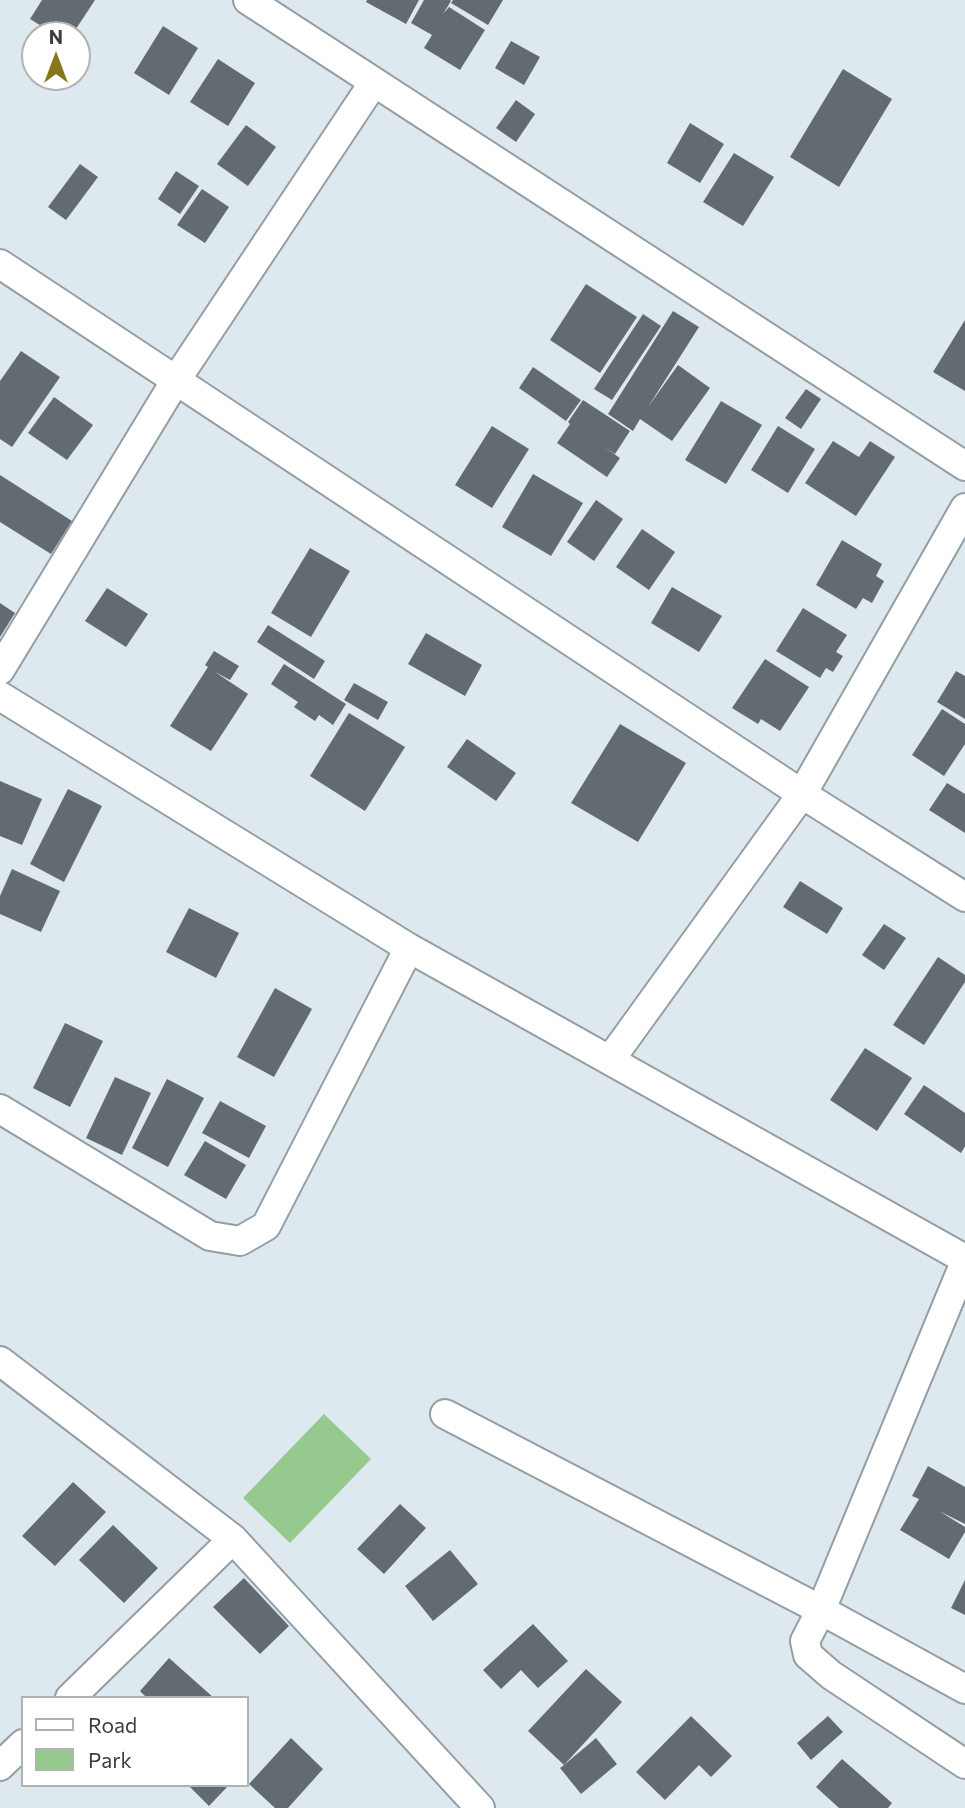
<!DOCTYPE html>
<style>
body{margin:0}
#map{position:relative;width:965px;height:1808px;overflow:hidden;background:#dee8ef;font-family:Commissioner,sans-serif}
canvas{display:block}
.legend{position:absolute;left:21px;top:1696px;width:228px;height:91px;box-sizing:border-box;background:#fff;border:2px solid #b0b2b3;margin:0;padding:9px 12px;list-style:none;font-size:21px;color:#3a3e41}
.legend li{display:flex;align-items:center;gap:14px;height:35px}
.legend b{width:35px;border:2px solid #b0b2b3}
.north{position:absolute;left:21px;top:21px;width:70px;height:70px;box-sizing:border-box;background:#fff;border:2px solid #b0b2b3;border-radius:50%;rotate:0deg;font-size:19px;font-weight:700;line-height:28px;text-align:center;color:#3a3e41}
.north::after{content:'';display:block;margin:auto;width:24px;height:32px;background:#88771a;clip-path:polygon(50% 0,100% 100%,50% 72%,0 100%)}
</style>
<div id="map">
<canvas width="965" height="1808"></canvas>
<ul class="legend">
<li><b style="height:9px;background:#fff"></b>Road</li>
<li><b style="height:19px;background:#96c98e"></b>Park</li>
</ul>
<div class="north">N</div>
</div>
<script>
const c = document.querySelector('canvas').getContext('2d');
c.lineJoin = 'round';
function fill(path, color) {
  c.fillStyle = color;
  c.fill(path, 'evenodd');
}
function stroke(path, color, width, dash) {
  c.strokeStyle = color;
  c.lineWidth = width;
  c.lineCap = dash ? 'butt' : 'round';
  c.setLineDash(dash || []);
  c.stroke(path);
}
fill(new Path2D(`
 M324 1414 371 1459 290 1543 243 1498Z`), '#96c98e');
fill(new Path2D(`
 M42 0H95L72 35H56L30 19Z
 M367 0H419L406 24 366 2Z
 M424 0H450L451 1 443 14 449 7 485 30 460 70 424 48 432 35 411 23Z
 M453 0H503L488 25 451 3Z
 M163 26 198 48 169 95 134 73Z
 M511 41 540 57 524 85 495 68Z
 M218 59 255 83 228 126 190 102Z
 M843 69 892 99 839 187 790 157Z
 M516 100 535 114 516 142 496 128Z
 M690 123 724 144 700 183 667 163Z
 M246 125 276 147 248 186 217 164Z
 M734 153 774 177 743 226 703 202Z
 M80 164 98 177 66 220 48 207Z
 M176 171 199 186 180 214 158 199Z
 M202 189 229 207 205 243 177 225Z
 M586 284 637 317 600 373 550 340Z
 M673 311 699 327 648 407 678 365 710 388 672 441 640 419 633 431 608 414Z
 M643 314 661 326 612 400 594 389Z
 M965 320V391L933 372Z
 M21 351 60 377 12 447 0 439V381Z
 M533 367 581 400 566 421 519 388Z
 M806 389 821 399 801 429 785 418Z
 M54 397 93 425 67 460 28 433Z
 M583 400 630 431 615 454 604 447 620 458 607 477 557 443 570 424 568 422Z
 M721 401 762 425 726 484 685 460Z
 M492 426 529 449 492 508 455 485Z
 M778 426 815 449 788 493 751 470Z
 M833 441 859 457 870 441 895 457 856 516 805 483Z
 M533 474 583 503 551 556 502 527Z
 M0 475 72 521 51 554 0 522Z
 M596 500 623 519 594 561 567 542Z
 M642 529 675 552 649 590 616 567Z
 M842 540 882 564 876 576 884 581 872 603 863 598 856 609 816 585Z
 M310 548 350 571 311 637 271 613Z
 M672 587 722 616 699 652 651 623Z
 M107 588 148 614 126 647 85 621Z
 M0 603 15 613 0 637Z
 M803 608 847 635 836 652 843 656 833 672 826 668 820 678 776 651Z
 M268 625 325 661 314 679 257 642Z
 M426 633 482 665 465 696 408 664Z
 M214 651 239 666 230 680 215 672 248 694 211 751 170 726 208 667 205 665Z
 M765 659 809 687 780 731 761 719 758 724 732 708Z
 M284 664 346 704 333 725 319 715 315 721 294 707 298 702 271 684Z
 M956 671 965 676V719L937 702Z
 M354 683 388 702 378 720 344 700Z
 M942 709 965 724V744L944 776 912 755Z
 M349 713 405 747 365 811 310 776Z
 M620 724 686 763 638 842 571 803Z
 M467 739 516 773 496 801 447 767Z
 M0 781 42 799 22 845 0 836Z
 M947 783 965 794V833L929 810Z
 M68 789 102 806 64 882 30 864Z
 M12 869 60 891 41 932 0 914V896Z
 M800 881 843 908 827 934 783 907Z
 M189 908 239 933 216 978 166 952Z
 M884 924 906 938 884 970 862 955Z
 M938 957 965 975V982L924 1045 893 1025Z
 M275 988 312 1009 274 1077 237 1057Z
 M65 1023 103 1041 70 1107 33 1088Z
 M865 1048 912 1078 877 1131 830 1100Z
 M115 1077 151 1093 122 1155 86 1138Z
 M167 1079 204 1098 168 1167 132 1148Z
 M924 1085 965 1113V1146L961 1153 904 1114Z
 M220 1101 266 1126 249 1158 202 1133Z
 M205 1141 246 1165 226 1199 184 1175Z
 M928 1466 965 1487V1524L939 1511 965 1527V1532L949 1559 900 1530 919 1499 912 1496Z
 M73 1482 106 1512 55 1566 22 1536Z
 M400 1504 426 1528 384 1574 357 1549Z
 M113 1525 158 1568 124 1603 79 1560Z
 M450 1550 478 1584 433 1621 405 1586Z
 M244 1578 289 1626 260 1654 213 1607Z
 M965 1580V1615L951 1608Z
 M533 1624 568 1661 538 1688 521 1670 501 1689 483 1670Z
 M169 1658 214 1698H147L140 1691Z
 M586 1669 622 1702 564 1765 596 1738 617 1764 581 1794 560 1768 564 1765 528 1731Z
 M691 1716 732 1756 711 1777 699 1765 665 1800 636 1772Z
 M828 1716 843 1732 811 1760 797 1743Z
 M291 1738 323 1769 288 1808H275L249 1784Z
 M842 1759 892 1803 888 1808H839L816 1787Z
 M188 1785H229L209 1806Z`), '#636b72');
const minor = new Path2D(`
 M248 0 965 466
 M0 264 802 794 965 897
 M0 670 176 380 374 82
 M0 696 409 948 965 1259
 M610 1060 802 794 965 508
 M0 1109 210 1236 240 1241 266 1226 409 948
 M965 1262 821 1610 805 1641 808 1655 831 1675 965 1764
 M0 1361 233 1539 480 1808
 M445 1414 821 1610 965 1689
 M70 1698 233 1539
 M0 1766 23 1744`);
stroke(minor, '#949da4', 32);
stroke(minor, '#fff', 28);
</script>
